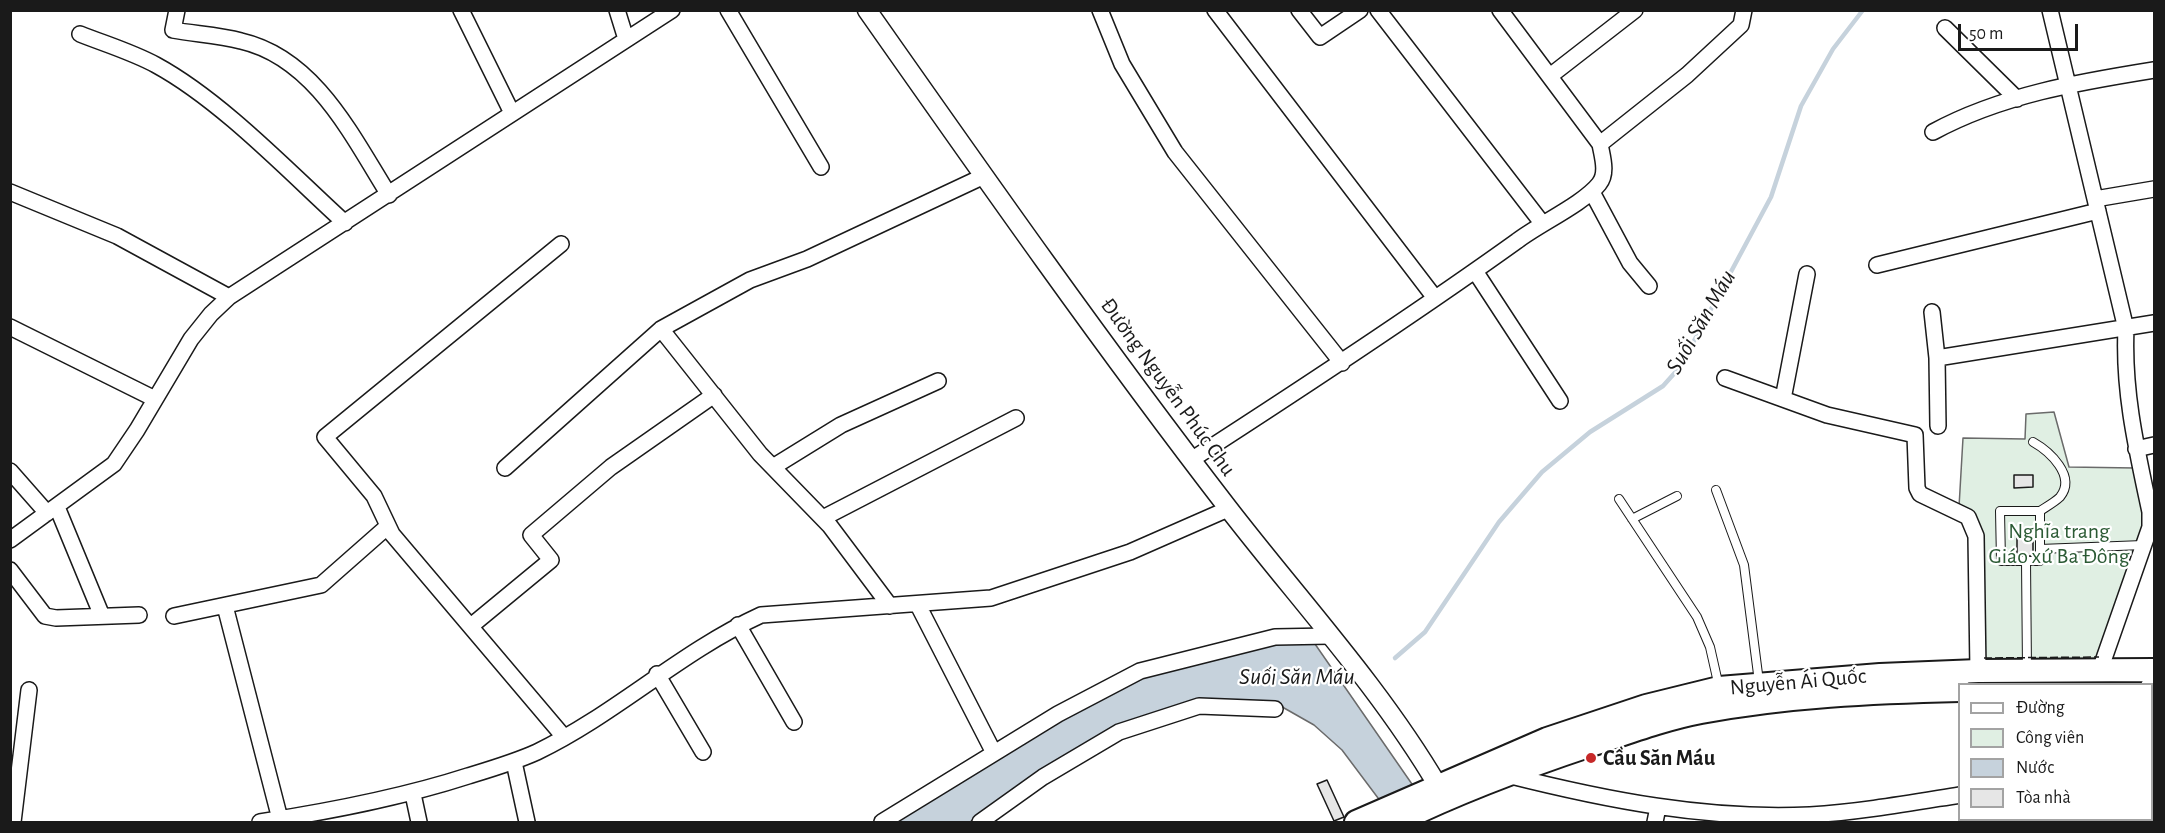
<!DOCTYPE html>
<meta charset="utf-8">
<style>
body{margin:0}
#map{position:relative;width:2165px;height:833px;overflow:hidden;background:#fff;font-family:"Alegreya Sans",sans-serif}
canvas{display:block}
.frame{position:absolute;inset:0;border:12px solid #1a1a1a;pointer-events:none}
.legend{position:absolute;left:1958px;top:683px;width:195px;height:138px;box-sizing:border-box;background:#fff;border:2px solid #a3a3a3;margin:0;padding:8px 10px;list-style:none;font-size:18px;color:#1a1a1a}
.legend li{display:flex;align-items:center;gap:12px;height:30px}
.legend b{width:30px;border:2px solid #a3a3a3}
.scale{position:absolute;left:1958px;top:24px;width:120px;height:27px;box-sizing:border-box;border:3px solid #1a1a1a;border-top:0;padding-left:8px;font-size:18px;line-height:21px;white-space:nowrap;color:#1a1a1a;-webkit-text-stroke:4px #fff;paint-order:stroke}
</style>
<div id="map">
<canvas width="2165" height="833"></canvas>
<div class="frame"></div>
<ul class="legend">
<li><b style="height:8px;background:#fff"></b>Đường</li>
<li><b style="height:16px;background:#e0efe3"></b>Công viên</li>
<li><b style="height:16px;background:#c6d2dc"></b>Nước</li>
<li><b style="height:16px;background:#e6e6e6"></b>Tòa nhà</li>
</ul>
<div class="scale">50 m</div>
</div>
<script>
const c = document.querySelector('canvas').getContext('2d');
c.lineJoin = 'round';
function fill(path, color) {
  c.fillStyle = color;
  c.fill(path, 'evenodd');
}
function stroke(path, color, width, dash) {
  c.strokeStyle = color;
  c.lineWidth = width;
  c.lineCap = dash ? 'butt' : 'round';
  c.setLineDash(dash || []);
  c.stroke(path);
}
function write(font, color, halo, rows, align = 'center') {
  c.font = font + ' "Alegreya Sans",sans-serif';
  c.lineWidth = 4.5;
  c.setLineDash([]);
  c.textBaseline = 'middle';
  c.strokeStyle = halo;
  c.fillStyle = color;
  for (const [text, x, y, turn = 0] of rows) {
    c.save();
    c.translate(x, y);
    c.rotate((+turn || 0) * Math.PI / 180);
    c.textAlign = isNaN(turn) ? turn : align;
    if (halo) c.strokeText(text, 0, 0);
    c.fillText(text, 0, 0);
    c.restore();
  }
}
const green = new Path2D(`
 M2054 412 2069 467 2135 468 2145 527 2098 661 1984 662 1983 563 1959 507 1963 438 2025 439 2026 414Z`);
fill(green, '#e0efe3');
stroke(green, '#6a6a6a', 1.5);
const water = new Path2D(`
 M1275 643 1315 644 1414 787 1396 822 1342 750 1314 725 1277 704 1198 700 1117 727 970 822H892L1061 720 1142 677Z`);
fill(water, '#c6d2dc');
stroke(water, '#6a6a6a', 1.5);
stroke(new Path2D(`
 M1395 658 1425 632 1499 522 1542 472 1590 432 1663 386 1680 367 1771 197 1801 106 1833 49 1863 10`), '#c6d2dc', 4.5);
const building = new Path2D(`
 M2014 475H2033V487L2014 488Z
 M2017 538H2033V556H2017Z
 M1327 780 1344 817 1334 821 1317 784Z`);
fill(building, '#e6e6e6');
stroke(building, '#1a1a1a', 1.5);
const service = new Path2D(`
 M2033 442C2049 451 2077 476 2060 497 2055 502 2046 507 2040 511
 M1716 490 1744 565 1759 682
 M1619 499 1697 617 1710 647 1719 687
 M1632 519 1677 496
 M2040 549 2143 545
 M2026 561H2040V511H2000L2001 561H2026L2027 669`);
const minor = new Path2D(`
 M177 10 173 30C195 34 219 35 241 41 315 58 352 136 389 195
 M461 10 512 113
 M617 10 626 39
 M728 10 821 167
 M1100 10 1122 64 1175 152 1342 363
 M1215 10 1435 298
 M1299 10 1320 37 1360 10
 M1378 10 1542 223
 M2050 10 2126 329C2123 392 2137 451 2150 512V527L2100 670
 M1945 28 2017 99
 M80 34C105 44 132 52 156 65 222 101 289 172 345 223
 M1550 76 1635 10
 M1933 132C2001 95 2079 82 2154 70
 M1600 144 1687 75 1741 25 1744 10
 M10 192 117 236 229 297
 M1592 192 1630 263 1649 286
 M2095 199 2154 189
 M561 244 325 437 374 496 392 534 564 737
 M1877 265 2098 211
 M1475 271 1560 401
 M1932 312 1937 358 2154 323
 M10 327 155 399
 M661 329 760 454 830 526 890 606
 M1937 358 1938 426
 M1725 378 1827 415 1915 435 1917 488 1920 494 1968 517 1976 536 1978 671
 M1783 399 1807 274
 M2136 449 2154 445
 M1191 460C1301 389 1411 317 1517 241 1539 224 1583 204 1599 184 1608 173 1602 156 1600 144L1500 10
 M773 467 841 425 938 381
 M505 468 661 329 750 280 807 259 984 176
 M10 471 47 513
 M57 507 102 616
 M823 518 1016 418
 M10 540 114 464 137 430 191 339 211 314 229 297 672 10
 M10 570 45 616 56 618 139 615
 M918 605 994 753
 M225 606 280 819
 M174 616 321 585 388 526
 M738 625 794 722
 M471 626 551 560 531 535 611 467 714 395
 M657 674 703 752
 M2152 753H2154
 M514 762 527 822
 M1507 775C1606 800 1707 820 1810 815 1860 812 1910 803 1960 795
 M413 794 419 822
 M2079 820V822
 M13 822 29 690
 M260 822C331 811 400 798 468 776 491 769 515 762 537 752 616 714 680 652 761 615L991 598 1130 552 1228 509
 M882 822 1058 714 1140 671 1275 637 1330 636
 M980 822 1043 777 1119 732 1199 706 1275 709
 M1655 822 1658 807`);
const tertiary = new Path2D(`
 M867 10C985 178 1103 346 1228 508 1299 600 1379 686 1438 786`);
const primary = new Path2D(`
 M2152 687H2154
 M1356 822 1547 739 1646 706 1719 688 1880 675 1978 671 2154 670
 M1397 822C1460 791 1525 767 1591 745 1627 733 1664 719 1701 712 1786 696 1873 692 1960 690`);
stroke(service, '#1a1a1a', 10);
stroke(minor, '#1a1a1a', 18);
stroke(tertiary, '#1a1a1a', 21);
stroke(primary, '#1a1a1a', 26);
stroke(service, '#fff', 8);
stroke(minor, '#fff', 15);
stroke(tertiary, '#fff', 18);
stroke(primary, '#fff', 22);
stroke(new Path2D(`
 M1984 658 2099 657
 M2152 766 2154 765`), '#1a1a1a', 1.5, [8, 3]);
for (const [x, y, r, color] of [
 [1591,758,6,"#c62828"]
]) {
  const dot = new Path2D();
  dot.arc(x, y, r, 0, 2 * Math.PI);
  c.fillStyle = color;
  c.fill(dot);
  stroke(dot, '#fff', 2);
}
write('22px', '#1a1a1a', '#fff', [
 ["Đường Nguyễn Phúc Chu",1168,387,54],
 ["Nguyễn Ái Quốc",1798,682,-5]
]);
write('22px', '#2b5a34', '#fff', [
 ["Nghĩa trang",2059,531],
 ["Giáo xứ Ba Đông",2059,556]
]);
write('bold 22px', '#1a1a1a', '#fff', [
 ["Cầu Săn Máu",1603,758]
], 'left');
write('italic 24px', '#1a1a1a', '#fff', [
 ["Suối Săn Máu",1701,322,-60],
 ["Suối Săn Máu",1297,677]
]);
</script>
